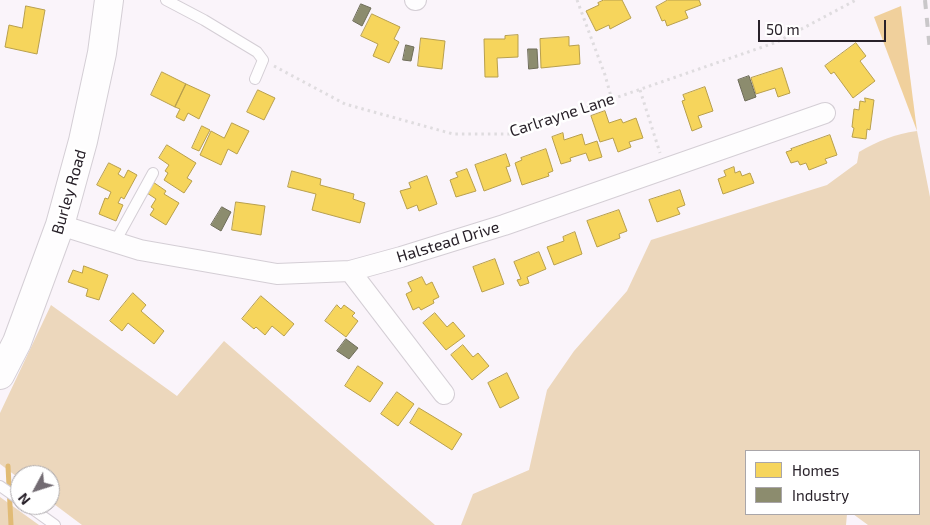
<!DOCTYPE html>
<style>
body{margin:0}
#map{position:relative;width:930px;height:525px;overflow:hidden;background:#faf4fa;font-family:"Exo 2",sans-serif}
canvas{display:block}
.legend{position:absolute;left:745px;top:450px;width:175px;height:65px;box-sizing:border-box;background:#fff;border:1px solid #a9a6a9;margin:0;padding:6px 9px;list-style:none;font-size:15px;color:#282129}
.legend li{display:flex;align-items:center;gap:10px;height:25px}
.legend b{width:25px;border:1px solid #a9a6a9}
.north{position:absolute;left:10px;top:465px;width:50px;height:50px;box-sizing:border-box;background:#fff;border:1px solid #a9a6a9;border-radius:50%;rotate:230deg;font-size:14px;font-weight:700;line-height:20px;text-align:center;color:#282129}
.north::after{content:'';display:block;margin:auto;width:18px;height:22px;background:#726b72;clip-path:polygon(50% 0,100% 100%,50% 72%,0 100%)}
.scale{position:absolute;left:758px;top:20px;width:128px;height:22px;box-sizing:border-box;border:2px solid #282129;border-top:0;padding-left:6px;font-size:15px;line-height:18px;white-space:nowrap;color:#282129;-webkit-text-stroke:4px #fff;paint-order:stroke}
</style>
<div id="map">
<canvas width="930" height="525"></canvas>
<ul class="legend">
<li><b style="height:14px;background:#f6d55c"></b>Homes</li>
<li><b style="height:14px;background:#8c8c6e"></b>Industry</li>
</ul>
<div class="north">N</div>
<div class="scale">50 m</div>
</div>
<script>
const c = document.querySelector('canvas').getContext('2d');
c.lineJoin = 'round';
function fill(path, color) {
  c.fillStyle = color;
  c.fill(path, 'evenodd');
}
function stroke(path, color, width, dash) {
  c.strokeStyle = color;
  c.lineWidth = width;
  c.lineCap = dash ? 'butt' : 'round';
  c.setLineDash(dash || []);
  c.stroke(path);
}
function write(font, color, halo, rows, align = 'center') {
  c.font = font + ' "Exo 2",sans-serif';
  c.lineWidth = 5;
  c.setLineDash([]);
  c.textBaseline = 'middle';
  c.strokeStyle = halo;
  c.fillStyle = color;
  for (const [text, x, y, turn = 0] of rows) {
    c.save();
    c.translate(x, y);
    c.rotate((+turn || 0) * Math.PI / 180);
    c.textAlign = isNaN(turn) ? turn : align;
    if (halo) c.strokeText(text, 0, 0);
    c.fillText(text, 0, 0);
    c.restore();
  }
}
fill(new Path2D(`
 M917 131 930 197V525H868L853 514H919V451H746V514H847L846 525H461L473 494 529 470 547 390 574 351 627 291 651 240 827 185 857 163 859 152C878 141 895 134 917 131Z
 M51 305 177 396 224 341 435 525H82L50 501V475H20V479L0 464V413Z
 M0 497 39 525H0Z`), '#ecd7bc');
fill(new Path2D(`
 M901 6 917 131 874 17Z`), '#f0d09c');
const homes = new Path2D(`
 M604 0H622L631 18 610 29 609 25 596 31 586 11 599 5 598 3Z
 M668 0H699L701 5 685 11 688 18 667 26 665 20 662 21 656 7Z
 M26 6 45 10 37 54 5 47 9 25 22 28Z
 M372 14 400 27 394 39 399 42 389 63 373 56 378 44 361 36Z
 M518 35V57L497 58 498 77H485L484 39H505V36Z
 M569 37V46L579 45 580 64 541 68 540 39Z
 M421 38 445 41 442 69 418 66Z
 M856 43 866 56 860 61 875 81 853 98 834 72 831 74 825 66Z
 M782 68 790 93 778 97 775 88 756 94 751 78Z
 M162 72 186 84 175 107 151 95Z
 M186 84 210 95 199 119 188 113 184 121 176 117 180 109 175 107Z
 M705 87 713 111 698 116 702 127 692 131 682 101 685 100 683 95Z
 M258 90 275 98 264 120 247 112Z
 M865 98 874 100 870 130 867 129 866 139 852 137 854 128 852 127 854 109 859 110 860 101 865 102Z
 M605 111 609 123 621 119 623 123 636 118 643 138 629 142 631 147 618 152 613 138 600 142 591 116Z
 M232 123 249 131 237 154 228 149 221 165 200 155 211 131 224 138Z
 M202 126 210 130 199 151 192 148Z
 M563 133 564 140 582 134 585 145 597 141 602 157 589 161 586 153 570 158 571 161 561 164 552 137Z
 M830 135 837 155 825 159 827 163 809 170 806 163 800 165 798 161 791 163 786 152 792 150 791 149Z
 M167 145 196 163 187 178 192 181 184 193 164 180 168 173 165 171 169 165 159 158Z
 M546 149 553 171 548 173 549 176 522 185 515 163 522 160 521 158Z
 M506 154 510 166 506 167 511 181 484 191 475 165Z
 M109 163 121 169 118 174 124 178 128 170 137 175 124 199 121 197 118 203 123 205 116 221 99 214 105 198 108 199 111 192 97 185Z
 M734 167 735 173 740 171 742 176 750 173 754 183 723 194 718 179 726 176 724 171Z
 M467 169 476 191 456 197 450 180 458 177 456 173Z
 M292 171 321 179 320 185 354 194 353 199 365 203 360 223 312 210 316 194 288 187Z
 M427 176 437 204 419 211 417 205 407 209 400 191 411 188 409 183Z
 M153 182 166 191 164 194 179 203 166 225 150 215 154 209 151 207 156 199 147 193Z
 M680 190 685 205 677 208 680 214 657 222 649 200Z
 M236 202 265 206 261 235 232 230Z
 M619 210 627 231 619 234 620 238 597 247 587 221Z
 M575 232 582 254 554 265 547 247 564 241 563 237Z
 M539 252 546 269 527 277 529 283 520 286 517 280 521 279 514 262Z
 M495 259 504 284 482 292 473 267Z
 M84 266 108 275 99 300 86 296 88 289 68 282 73 270 82 273Z
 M422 277 426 285 432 282 439 297 433 300 434 303 421 310 419 307 413 310 406 294 412 291 408 283Z
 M133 293 146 305 141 311 164 331 154 344 128 323 122 331 110 321Z
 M261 296 294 324 284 336 272 326 265 335 256 327 254 329 242 319Z
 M337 305 341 309 344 305 355 313 352 316 358 321 346 337 325 321Z
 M435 313 447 327 453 322 465 336 446 350 423 323Z
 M463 345 473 357 478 353 489 366 472 380 451 355Z
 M358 366 383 383 370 402 345 386Z
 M507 373 519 398 500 408 488 383Z
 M397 392 414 404 398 426 381 414Z
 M419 408 462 434 452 450 410 423Z`);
fill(homes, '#f6d55c');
stroke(homes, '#b89f4d', 1);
const industry = new Path2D(`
 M361 4 371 8 362 26 353 21Z
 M406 45 414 47 411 61 403 60Z
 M528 49H537L538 68 529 69Z
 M749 76 756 97 745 101 738 80Z
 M222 207 231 212 221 231 211 225Z
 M346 339 358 348 349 359 337 351Z`);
fill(industry, '#8c8c6e');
stroke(industry, '#6e6c59', 1);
stroke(new Path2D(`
 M8 466 11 525`), '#e1bb76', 5);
const service = new Path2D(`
 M166 0 204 20 257 52 263 60 255 79
 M115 242 153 173
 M0 486 20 500
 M27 505 55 525`);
const minor = new Path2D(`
 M415 0H416
 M60 225 140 250 277 274 350 271 401 257 504 225 825 113
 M350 271 444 394`);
const primary = new Path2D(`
 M0 375 17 342 60 225 83 141 102 53 109 0`);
stroke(service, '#d4ced5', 12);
stroke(minor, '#d4ced5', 22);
stroke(primary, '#d4ced5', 30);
stroke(new Path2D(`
 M577 0 605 75 612 100
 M274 66 345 104 453 134H511L777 42 856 0
 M640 90 660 153`), '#dfdcdf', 3, [2.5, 4]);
stroke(service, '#fefdfe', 10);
stroke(minor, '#fefdfe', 20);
stroke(primary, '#fefdfe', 28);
stroke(new Path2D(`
 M925 0 930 51`), '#c9c7c9', 4, [9, 9]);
write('16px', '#282129', '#fff', [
 ["Carlrayne Lane",562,115,-18],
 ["Burley Road",69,192,-74],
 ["Halstead Drive",448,242,-17]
]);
</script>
